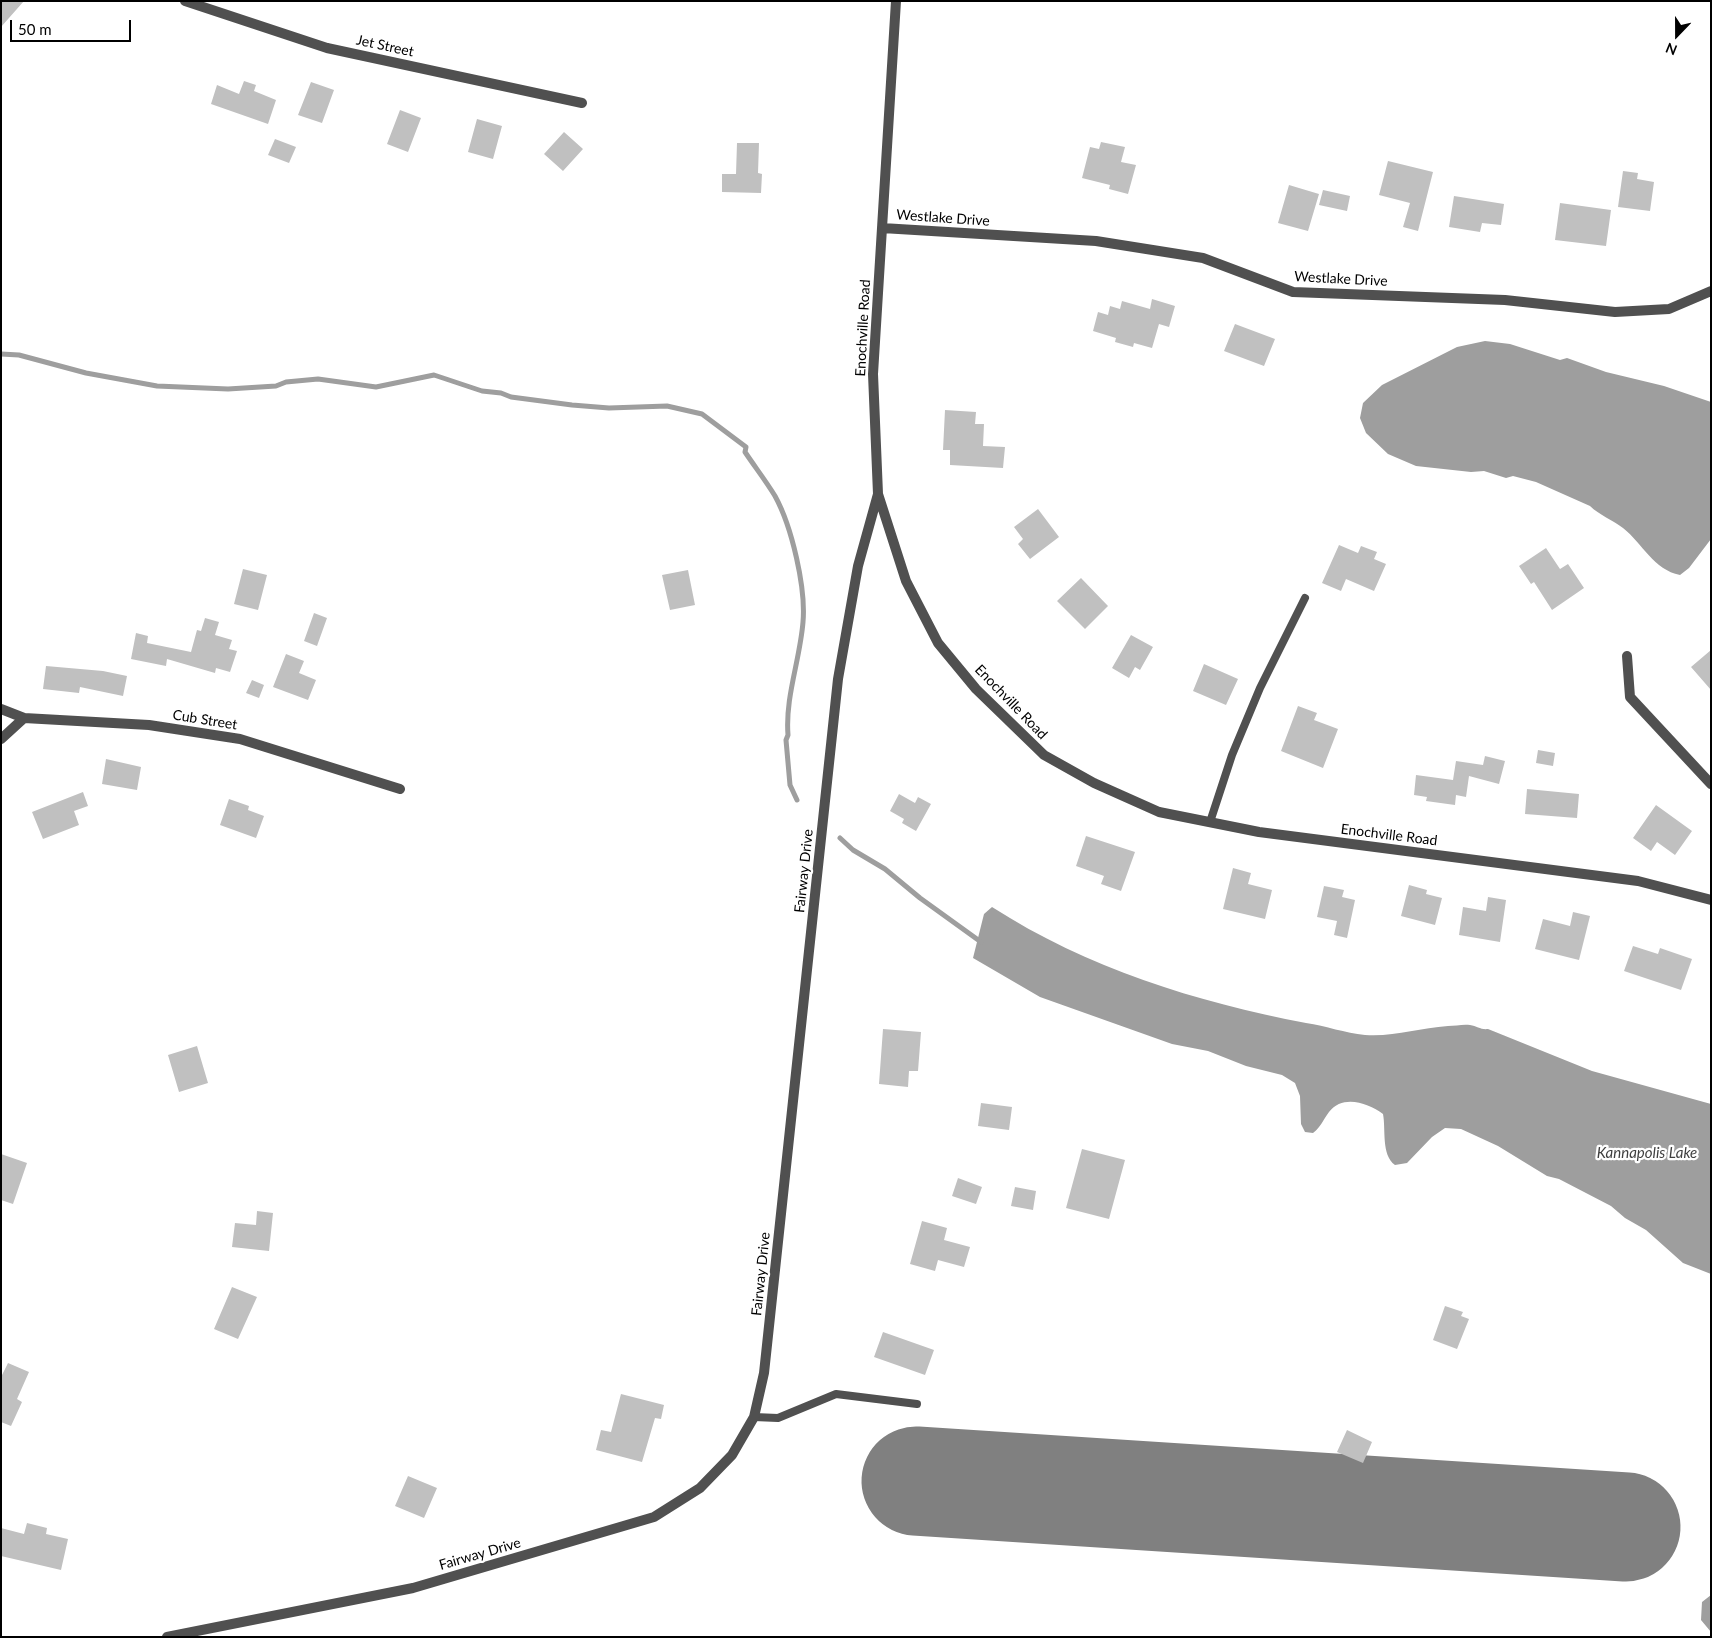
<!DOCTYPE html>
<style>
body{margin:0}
#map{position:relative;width:1712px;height:1638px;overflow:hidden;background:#fff;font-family:Lato,sans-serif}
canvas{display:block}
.frame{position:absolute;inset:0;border:2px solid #000;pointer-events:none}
.north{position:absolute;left:1652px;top:10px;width:50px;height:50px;-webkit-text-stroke:4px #fff;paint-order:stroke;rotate:202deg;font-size:14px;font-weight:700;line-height:20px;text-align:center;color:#000}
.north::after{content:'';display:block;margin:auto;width:18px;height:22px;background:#000;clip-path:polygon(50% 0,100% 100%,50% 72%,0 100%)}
.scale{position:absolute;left:10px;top:20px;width:121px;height:22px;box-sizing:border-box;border:2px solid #000;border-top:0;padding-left:6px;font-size:15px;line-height:18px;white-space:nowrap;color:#000;-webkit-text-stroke:4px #fff;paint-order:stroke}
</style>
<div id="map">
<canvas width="1712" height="1638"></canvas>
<div class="frame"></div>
<div class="north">N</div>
<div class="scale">50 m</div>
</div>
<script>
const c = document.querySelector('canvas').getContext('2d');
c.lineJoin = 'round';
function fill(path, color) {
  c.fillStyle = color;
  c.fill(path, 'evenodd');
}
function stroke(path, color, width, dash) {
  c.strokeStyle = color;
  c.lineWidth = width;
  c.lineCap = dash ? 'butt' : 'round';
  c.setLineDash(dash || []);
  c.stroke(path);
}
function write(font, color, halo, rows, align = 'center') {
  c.font = font + ' Lato,sans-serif';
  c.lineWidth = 4.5;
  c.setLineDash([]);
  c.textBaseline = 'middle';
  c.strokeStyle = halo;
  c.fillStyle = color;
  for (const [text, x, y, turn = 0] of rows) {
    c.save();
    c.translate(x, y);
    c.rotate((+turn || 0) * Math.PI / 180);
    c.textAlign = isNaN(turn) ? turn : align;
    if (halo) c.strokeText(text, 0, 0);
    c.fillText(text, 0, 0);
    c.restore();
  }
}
fill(new Path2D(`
 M1485 341 1510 344 1560 360 1567 358 1606 372 1664 386 1711 402V539L1689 568 1680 575C1654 570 1642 543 1623 528 1613 520 1599 515 1590 506L1536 482 1513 476 1506 478 1484 471 1471 472 1416 466 1388 454 1366 433 1360 418 1363 403 1382 385 1457 347Z
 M992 907C1087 968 1196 1002 1306 1023 1326 1026 1345 1033 1365 1035 1394 1037 1419 1028 1448 1026 1455 1026 1463 1024 1470 1025 1477 1026 1481 1030 1488 1029L1592 1071 1711 1104V1274L1683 1263 1646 1230 1625 1218 1611 1206 1559 1179 1547 1176 1498 1146 1461 1129 1445 1128 1432 1137 1407 1163 1395 1165C1381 1155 1386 1129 1383 1114 1368 1103 1343 1094 1329 1112 1323 1120 1321 1127 1313 1133L1305 1132 1301 1124 1300 1096 1295 1083 1282 1075 1246 1066 1208 1051 1172 1044 1040 997 973 958 984 914Z
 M1711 1595V1632L1701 1620 1702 1602Z`), '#9e9e9e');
stroke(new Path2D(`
 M1 354 19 355 86 373 157 386 228 389 276 386 286 382 318 379 376 387 434 375 482 391 501 393 511 397 572 405 609 408 667 406 702 414 746 447 745 452C755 467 766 481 775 496 792 527 806 588 803 622 800 660 785 697 788 735L786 740 790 785 797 800
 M840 838 853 850 885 869 920 898 981 942`), '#9e9e9e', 5);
stroke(new Path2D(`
 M916 1481 1626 1527`), '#808080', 109);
fill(new Path2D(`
 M1 1H24L1 27Z
 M244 81 256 85 254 91 276 100 268 124 211 104 217 85 239 94Z
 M311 82 334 90 322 123 298 115Z
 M400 110 421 118 408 152 387 144Z
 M477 119 502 126 493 159 468 152Z
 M564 132 583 149 563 171 544 154Z
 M275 139 296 147 289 163 268 155Z
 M1101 142 1125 147 1121 162 1136 165 1128 194 1109 189 1110 185 1082 178 1090 147 1099 149Z
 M737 143H759L758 173 762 174 761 193 722 192V174H736Z
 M1388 161 1433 172 1418 231 1403 227 1410 203 1379 195Z
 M1623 171 1638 173 1637 179 1654 182 1650 211 1618 207Z
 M1289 185 1319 194 1308 231 1278 223Z
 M1323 190 1350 196 1347 211 1319 205Z
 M1454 196 1504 204 1501 225 1482 223 1480 232 1449 227Z
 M1560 203 1611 210 1606 246 1555 240Z
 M1152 299 1175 306 1169 327 1159 324 1152 348 1134 343 1133 347 1115 342 1116 338 1093 331 1098 312 1108 315 1110 306 1120 309 1122 301 1150 309Z
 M1235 324 1275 339 1264 366 1224 351Z
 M945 410 976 412 975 424H984L983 446 1005 447 1003 468 950 465V450H943Z
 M1038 509 1059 537 1030 559 1018 544 1023 539 1014 527Z
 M1339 545 1358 553 1361 546 1377 552 1374 559 1386 564 1374 591 1346 579 1341 591 1322 583Z
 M1546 548 1560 569 1568 564 1584 588 1552 610 1534 582 1531 584 1519 566Z
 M243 569 267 575 258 610 234 604Z
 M688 570 695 605 670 610 662 575Z
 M1081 578 1108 606 1085 629 1057 601Z
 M314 613 327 618 317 646 304 641Z
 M205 618 219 622 215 635 232 640 229 649 237 651 230 672 216 668 215 673 167 659 166 666 131 659 136 633 148 636 147 643 191 652 197 630 201 631Z
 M1131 635 1153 647 1140 670 1135 667 1129 678 1112 668Z
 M1711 650V690L1691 667Z
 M286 654 304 661 299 673 316 680 308 700 273 687Z
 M1204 664 1238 679 1226 705 1193 691Z
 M46 666 103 671 127 676 123 696 80 687 79 693 43 689Z
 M252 680 264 685 259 698 246 693Z
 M1298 706 1317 713 1314 720 1338 729 1323 768 1281 751Z
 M1538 750 1555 753 1553 766 1536 763Z
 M1485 756 1505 761 1499 784 1469 776 1466 797 1456 795 1455 805 1426 801 1427 797 1414 795 1416 775 1453 780 1456 761 1483 765Z
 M106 759 141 767 137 790 102 784Z
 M1527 789 1579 794 1577 818 1525 814Z
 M83 792 88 806 74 811 79 825 43 839 32 812Z
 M899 794 915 803 918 797 931 804 916 831 902 823 904 819 890 811Z
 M229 799 249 806 248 810 264 816 256 838 220 825Z
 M1656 805 1692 831 1675 855 1657 842 1651 851 1633 838Z
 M1086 836 1135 852 1121 891 1101 884 1104 876 1076 866Z
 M1233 868 1251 873 1248 884 1272 890 1265 919 1223 909Z
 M1409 885 1427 890 1426 894 1442 898 1435 925 1401 916Z
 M1324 886 1344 890 1342 897 1355 900 1347 938 1334 935 1337 921 1317 917Z
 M1488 897 1506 900 1500 942 1459 935 1463 907 1486 911Z
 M1573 912 1590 916 1579 960 1535 949 1543 919 1570 926Z
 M1633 946 1658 954 1660 948 1692 959 1681 990 1624 971Z
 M883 1029 921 1032 918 1071H909L908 1087 879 1084Z
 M197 1046 208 1083 179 1092 168 1055Z
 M981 1103 1012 1107 1009 1130 978 1126Z
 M1082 1149 1125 1160 1109 1219 1066 1208Z
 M1 1154 27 1163 13 1204 1 1200Z
 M958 1178 982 1187 976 1204 952 1196Z
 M1015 1187 1036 1191 1033 1210 1011 1206Z
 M257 1211 273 1213 269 1251 232 1247 235 1223 256 1225Z
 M922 1221 947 1228 944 1240 970 1247 964 1267 938 1260 935 1271 910 1264Z
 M232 1287 257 1297 238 1339 214 1329Z
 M1445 1306 1463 1312 1461 1316 1469 1319 1457 1349 1433 1340Z
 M883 1332 934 1350 925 1375 874 1357Z
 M8 1363 29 1372 17 1399 22 1402 11 1426 1 1422V1377Z
 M621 1394 664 1405 661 1419 655 1418 642 1462 596 1450 601 1430 611 1432Z
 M1347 1430 1372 1442 1363 1463 1337 1452Z
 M408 1476 437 1488 424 1518 395 1506Z
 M27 1523 47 1528 46 1534 68 1539 61 1570 1 1556V1528L24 1534Z`), '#c0c0c0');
stroke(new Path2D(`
 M1210 822 1232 755 1260 688 1305 598
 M754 1417 778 1418 836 1394 917 1404`), '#505050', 8);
stroke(new Path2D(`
 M185 1 327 48 582 103
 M896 1 873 374 878 494 906 581 938 643 976 689 1044 755 1094 783 1159 812 1259 832 1638 881 1711 900
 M882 228 1096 241 1203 258 1293 292 1505 300 1615 312 1669 309 1711 291
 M1627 656 1630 697 1711 784
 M1 709 24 718 149 725 240 739 400 789
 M1 739 24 718
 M167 1637 413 1588 654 1517 700 1488 732 1455 754 1417 764 1373 838 679 858 566 878 494`), '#505050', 10);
write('14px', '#000', '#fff', [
 ["Jet Street",385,46,12],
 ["Westlake Drive",943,218,4],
 ["Westlake Drive",1341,279,3],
 ["Enochville Road",863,328,-87],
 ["Enochville Road",1011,702,46],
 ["Cub Street",205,720,9],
 ["Enochville Road",1389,835,7],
 ["Fairway Drive",804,871,-84],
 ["Fairway Drive",761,1274,-84],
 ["Fairway Drive",480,1554,-16]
]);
write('italic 15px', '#3f3f3f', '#fff', [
 ["Kannapolis Lake",1647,1153]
]);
</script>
